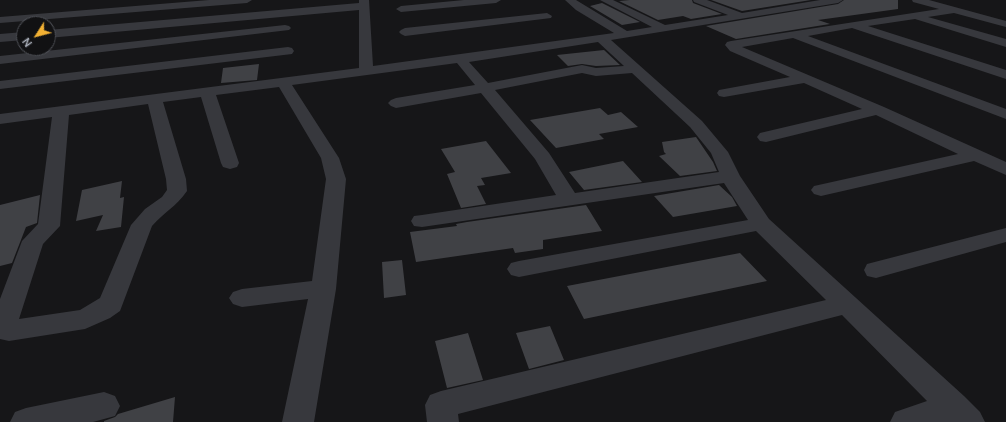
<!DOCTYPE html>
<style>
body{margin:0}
#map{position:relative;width:1006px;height:422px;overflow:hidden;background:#161618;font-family:"DM Sans",sans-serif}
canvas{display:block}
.north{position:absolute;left:16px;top:16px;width:40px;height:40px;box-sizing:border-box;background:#111113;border:1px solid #4d4f55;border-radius:50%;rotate:234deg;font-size:11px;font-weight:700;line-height:16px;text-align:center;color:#a8adb8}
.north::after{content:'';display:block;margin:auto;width:14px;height:18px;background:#f2b134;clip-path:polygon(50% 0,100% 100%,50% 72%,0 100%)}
</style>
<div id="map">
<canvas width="1006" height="422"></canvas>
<div class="north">N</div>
</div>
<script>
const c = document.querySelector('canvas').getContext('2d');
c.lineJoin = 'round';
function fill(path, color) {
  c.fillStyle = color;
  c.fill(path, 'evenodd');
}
fill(new Path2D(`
 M630 0H692L693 3 722 14 691 19 683 16 658 20 619 1Z
 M711 0H811L742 11Z
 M844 0H898V9L818 20 830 24 736 39 706 26 838 4Z
 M602 3 640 22 622 25 590 6Z
 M604 50 620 65 596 66 582 64 568 66 557 55Z
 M259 64 257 80 221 83 223 68Z
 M600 108 608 115 621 112 638 127 599 134 604 139 556 148 530 120Z
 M696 137 713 162 717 171 680 176 659 156 666 154 664 152 662 142Z
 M486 141 511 173 481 178 485 185 477 186 486 204 461 208 447 174 455 172 441 149Z
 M623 161 642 182 584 190 569 172Z
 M122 181 120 198 124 197 121 227 96 231 103 215 76 221 82 190Z
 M719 185 732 197 737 206 673 217 654 196Z
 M40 195 37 223 26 227 12 263 0 266V205Z
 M586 205 602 231 543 240V249L515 253 513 248 416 262 410 232 457 226 456 224 467 222Z
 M740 253 767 281 584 319 567 286Z
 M402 260 406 295 384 298 382 262Z
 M550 326 564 360 529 369 516 333Z
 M468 333 483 380 447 388 435 341Z
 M175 397 173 422H104V421L115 417 118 414Z`), '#404145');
fill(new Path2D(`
 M209 0H252L247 3 0 23V17Z
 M359 0H369L373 66 614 33 576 10 565 0H576L627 31 652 27 600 0H613L665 25 728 15 694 2 693 0H707L742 13 820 0H843L838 3 611 40 702 121 728 152 740 176 769 219 964 396 980 412 985 422H890L895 412 927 401 842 315 458 414 459 422H427L425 405 430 395 441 391 826 300 756 231 519 277 511 275 507 269 511 263 519 261 748 220 724 183 422 227 414 226 411 221 414 216 422 215 556 195 535 159 481 93 396 108 391 106 388 103 391 100 396 98 475 85 457 63 292 85 339 158 346 179 336 289 314 422H282L308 299 242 307 233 304 229 298 233 292 242 289 312 281 326 179 321 158 279 87 216 95 239 163 237 167 230 169 223 167 221 163 201 97 163 102 186 179 187 191C176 207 164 212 152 226L120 311 110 318 85 329 9 341 0 339V299L22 241 38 224 52 117 0 124V114L359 68V10L48 38V30L359 3ZM598 42 624 66 596 68 582 65 488 83 469 62ZM582 73 596 76 632 73 690 127 711 153 719 172 575 193 549 153 495 90ZM148 104 166 179 167 190 162 197 145 209 131 225 100 298 80 310 19 319 43 244 60 226 69 115Z
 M464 0H501L496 3 401 12 396 9 401 6Z
 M912 0H929L1006 21V27L954 13 928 17 1006 39V47L915 19 868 26 1006 70V79L852 28 808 36 1006 109V119L793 38 742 47 884 107 1006 162V175L974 161 821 196 814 194 811 190 814 186 958 154 876 115 766 142 760 141 757 137 760 133 862 109 804 83 724 97 719 96 717 93 719 90 790 77 730 51 725 45 727 42 731 41 939 9 913 2Z
 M547 13 552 16 551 18 405 36 401 34 399 32 401 30 405 28Z
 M285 25 289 26 291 28 289 30 0 64V56Z
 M24 32V40L0 42V34Z
 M288 47 292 48 294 51 292 54 0 89V81Z
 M1006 228V242L876 278 867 276 864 270 867 264Z
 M104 392 115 396 120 406 115 416 93 422H10L15 412 26 408Z`), '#37383d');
</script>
